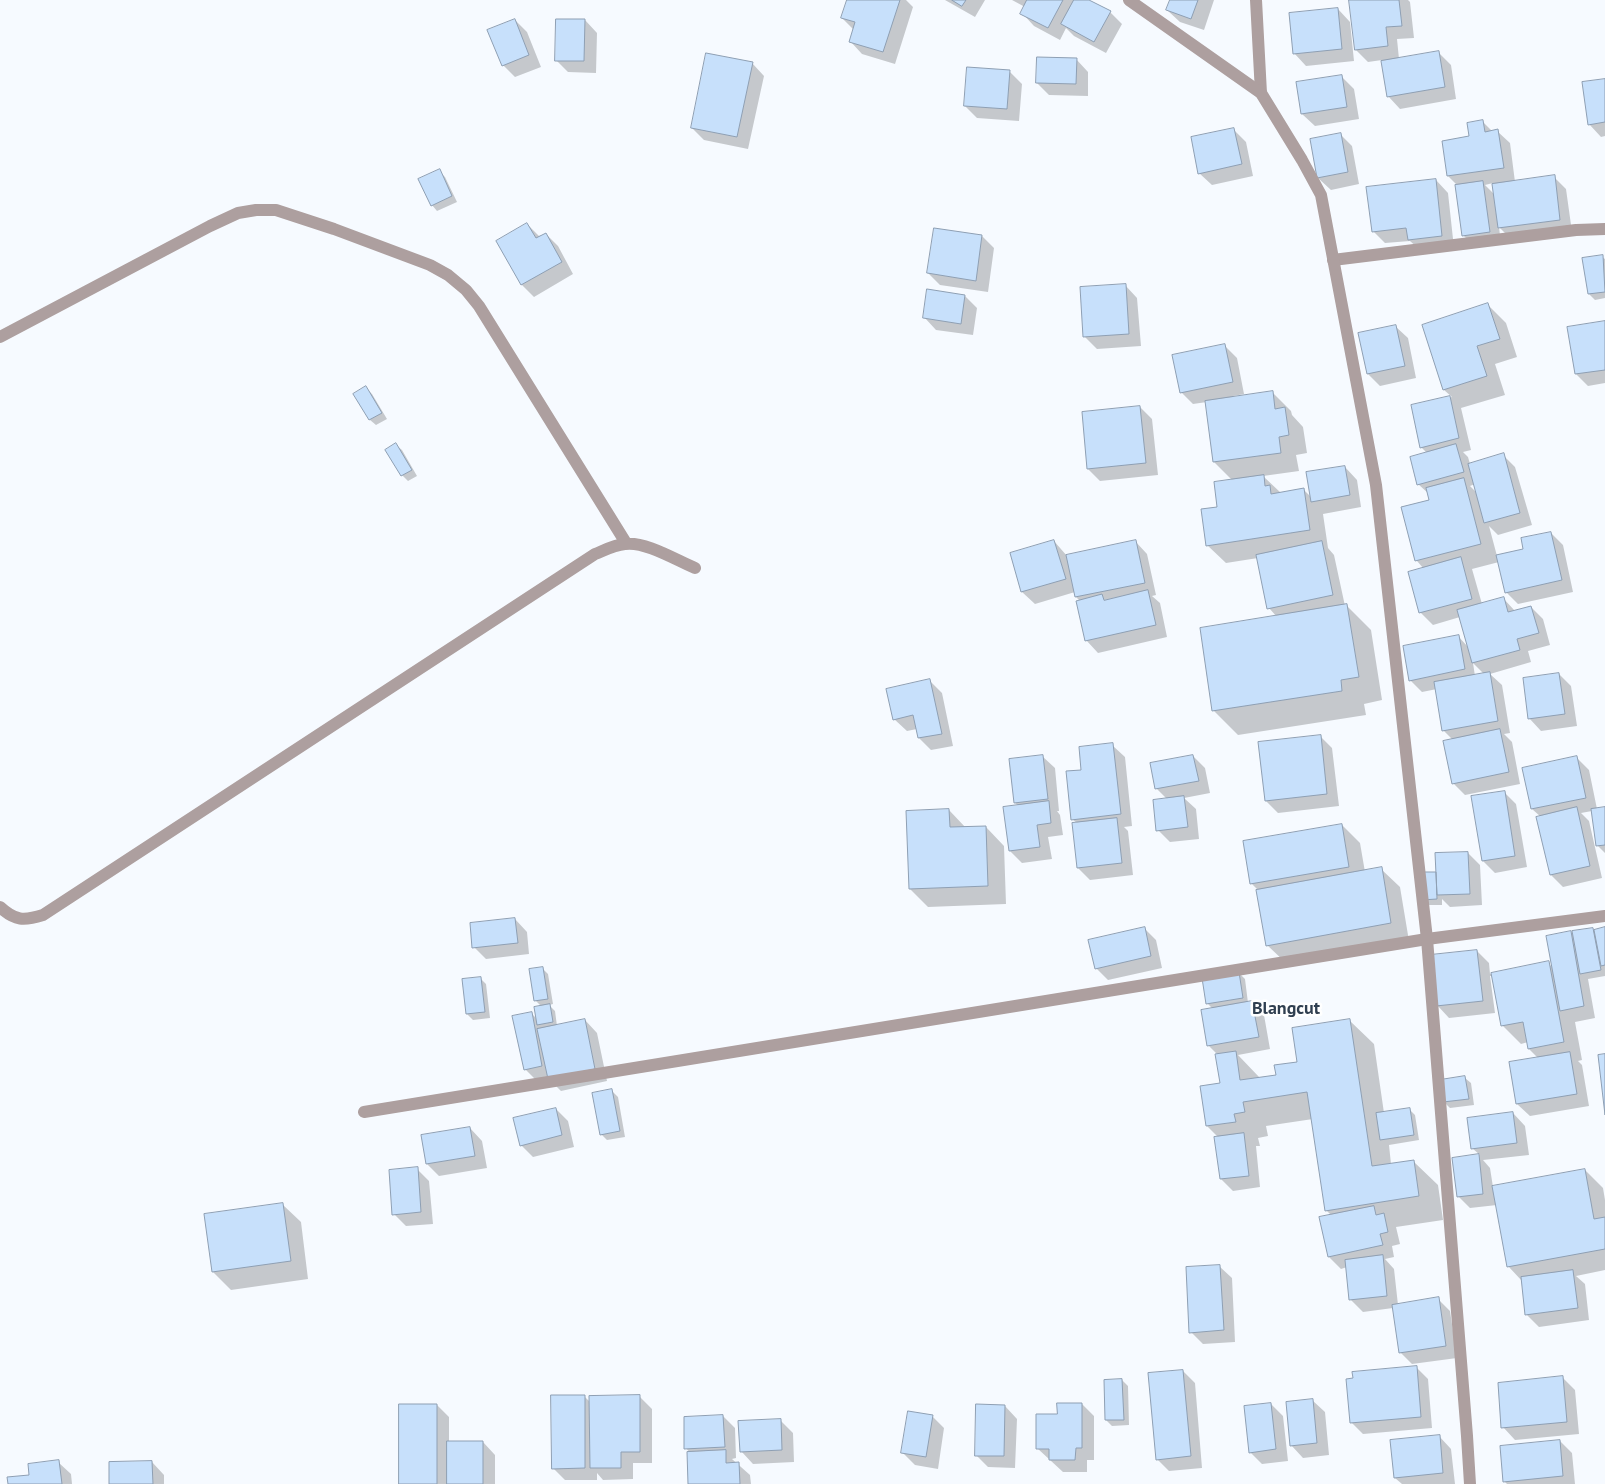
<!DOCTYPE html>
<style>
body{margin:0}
canvas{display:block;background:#f6faff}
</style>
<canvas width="1605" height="1484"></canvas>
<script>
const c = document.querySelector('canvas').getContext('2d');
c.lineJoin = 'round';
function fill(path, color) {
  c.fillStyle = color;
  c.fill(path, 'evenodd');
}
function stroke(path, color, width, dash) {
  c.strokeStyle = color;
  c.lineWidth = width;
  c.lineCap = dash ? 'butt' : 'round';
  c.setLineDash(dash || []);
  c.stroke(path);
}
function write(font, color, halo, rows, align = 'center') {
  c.font = font + ' "PT Sans",sans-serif';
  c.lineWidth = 5;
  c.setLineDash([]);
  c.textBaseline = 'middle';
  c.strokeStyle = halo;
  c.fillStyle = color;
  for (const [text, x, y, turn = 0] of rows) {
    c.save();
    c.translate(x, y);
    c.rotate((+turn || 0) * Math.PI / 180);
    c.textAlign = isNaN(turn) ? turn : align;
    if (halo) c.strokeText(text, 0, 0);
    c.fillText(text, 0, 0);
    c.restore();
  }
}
fill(new Path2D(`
 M848 0H906L913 7 895 64 862 54 850 41 854 30 842 18Z
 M945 0H985L975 17Z
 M1012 0H1087L1110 12 1122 24 1106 53 1074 36 1066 28 1060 40 1034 26 1022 13 1025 7Z
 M1171 0H1214L1204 30 1180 22 1167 10Z
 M1350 0H1408L1410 2 1414 38 1397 39 1399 59 1439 53 1451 65 1456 99 1400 109 1388 96 1382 60 1368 62 1356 50Z
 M1338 9 1350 22 1354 61 1306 66 1294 53Z
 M515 20 527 32 541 67 515 77 503 65Z
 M585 20 597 33 596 73 568 72 556 60Z
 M1076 59 1088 72V96L1049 95 1037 83Z
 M752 63 764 76 748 149 704 140 692 128Z
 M1009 71 1022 84 1019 121 977 118 965 106Z
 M1342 77 1354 89 1359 119 1315 126 1302 114 1298 84Z
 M1605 80V136L1601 137 1589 124Z
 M1483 122 1493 132 1497 131 1510 143 1515 182 1554 177 1566 189 1572 232 1512 240 1499 227 1501 244 1475 247 1463 235 1458 186 1448 176ZM1493 183 1495 195 1485 185Z
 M1234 130 1246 142 1253 176 1212 185 1199 173Z
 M1340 134 1352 146 1359 184 1331 190 1318 178Z
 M439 171 445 177 457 202 437 211 432 205Z
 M1436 180 1448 193 1454 248 1421 251 1410 241 1385 243 1373 231Z
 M527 224 539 236 546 234 558 246 573 274 534 297 522 285 497 242Z
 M982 236 994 248 988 292 940 285 928 273Z
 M1602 257 1605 259V298L1595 300 1589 294Z
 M1125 285 1137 298 1141 346 1097 349 1085 337Z
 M965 296 977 308 973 335 936 330 924 317Z
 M1488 305 1506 323 1517 357 1495 364 1505 395 1461 408 1471 450 1463 452 1468 457 1470 464 1503 455 1515 467 1532 525 1498 535 1489 526 1497 556 1525 550 1551 533 1563 545 1573 592 1518 604 1506 592 1499 562 1472 569 1482 604 1503 598 1515 611 1531 607 1543 619 1550 645 1528 651 1531 662 1490 674 1502 685 1510 733 1504 734 1512 742 1520 784 1465 795 1453 783V740L1443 730 1437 689 1422 692 1410 680 1458 636 1468 647 1460 617 1433 625 1420 612 1424 569 1417 561 1403 508 1430 500 1429 494 1418 484 1427 453 1421 447 1412 406 1452 397 1444 390 1424 325ZM1475 484 1477 493 1470 486ZM1473 663 1484 674 1475 676Z
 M1605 322V383L1588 386 1576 374Z
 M1395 326 1408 338 1416 378 1380 386 1368 374Z
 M1225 346 1237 358 1244 394 1233 396 1234 398 1273 393 1291 411 1292 415 1303 427 1307 453 1296 455 1299 471 1263 476 1281 493 1304 490 1311 497 1345 467 1357 480 1361 507 1323 514 1328 548 1334 555 1345 606H1347L1371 630 1382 700 1364 704 1366 715 1238 735 1213 710 1277 617 1269 608 1258 558 1226 563 1207 545 1219 508 1233 481 1214 462 1207 402 1193 404 1181 392Z
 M366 388 372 394 387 419 376 425 370 420 355 395Z
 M1140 407 1152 419 1158 475 1100 481 1088 469Z
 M396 445 402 450 417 476 408 481 402 475Z
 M1054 541 1067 556 1135 541 1147 554 1156 595 1152 596 1160 603 1167 637 1098 653 1086 640 1080 601 1076 597 1075 592 1035 604 1022 592 1011 554Z
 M1559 674 1571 686 1577 726 1541 731 1529 718Z
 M930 681 942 693 953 746 931 750 919 738 917 729 907 731 894 719Z
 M1320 736 1332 748 1339 806 1278 813 1266 801Z
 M1112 745 1125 757 1132 826 1124 827 1128 831 1133 875 1090 880 1078 868 1077 823 1072 819 1082 771Z
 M1042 756 1055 768 1059 811H1057L1060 815 1063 835 1048 837 1052 859 1022 863 1010 851 1004 809 1019 806 1015 803Z
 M1193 756 1205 768 1210 793 1184 798 1196 809 1199 839 1170 842 1158 830 1167 799 1156 788Z
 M1577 758 1589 770 1597 809 1605 808V853L1598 846 1592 811 1581 813 1589 821 1602 878 1563 887 1551 875 1541 817 1532 809Z
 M1504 792 1516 804 1527 867 1495 873 1483 861Z
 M949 810 966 828 986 827 1004 846 1006 904 928 907 910 889Z
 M1342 825 1360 843 1365 872 1381 869 1400 887 1409 941 1286 963 1267 945 1258 890 1252 884 1245 842Z
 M1468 853 1480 865 1482 905 1450 907 1442 899V905H1429L1424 900 1435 873Z
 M515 919 527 932 529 954 486 959 474 947Z
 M1144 928 1156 940 1162 968 1108 980 1096 968Z
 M1592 929 1594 931 1605 929V976L1588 979 1595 1018 1575 1022 1582 1060 1578 1061 1582 1065 1589 1106 1530 1116 1517 1104 1511 1063 1538 1058 1529 1049 1528 1042 1521 1044 1502 1025 1492 976H1490L1495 1013 1449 1018 1437 1005 1477 951 1489 963 1490 974 1548 963 1553 968 1570 932 1574 936Z
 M542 968 548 974 553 1004 549 1005 555 1011 557 1026 585 1020 597 1033 607 1081 561 1091 549 1079 537 1081 525 1069 531 1013 538 1020 542 1007 535 1000Z
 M1239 973 1245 979 1248 1003H1252L1264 1015 1270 1049 1238 1055 1260 1078 1278 1076 1298 1063 1349 1020 1374 1044 1384 1113 1409 1109 1415 1115 1419 1140 1389 1145 1391 1164 1413 1161 1438 1185 1443 1220 1396 1227 1400 1244 1392 1246 1394 1257 1385 1259 1394 1269 1398 1305 1438 1299 1450 1311 1457 1358 1412 1364 1400 1352 1393 1308 1363 1312 1351 1300 1347 1267 1341 1269 1329 1257 1332 1216 1326 1210 1313 1119 1266 1126 1268 1136 1258 1138 1260 1146H1256L1260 1187 1233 1191 1221 1179 1219 1138 1207 1126 1222 1084 1218 1055 1209 1046 1213 1009 1208 1004Z
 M480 978 486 984 490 1018 473 1020 467 1014Z
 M1465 1078 1471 1083 1474 1105 1450 1108 1444 1102Z
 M612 1091 618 1097 625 1137 607 1140 601 1134Z
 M556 1109 568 1121 574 1147 533 1157 521 1145Z
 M1513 1113 1525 1126 1529 1155 1483 1160 1490 1168 1493 1187 1585 1170 1603 1188 1605 1200V1270L1576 1276 1585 1284 1589 1320 1539 1327 1527 1315 1522 1281 1508 1266 1497 1205 1470 1208 1458 1196 1453 1159 1480 1155 1472 1148Z
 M470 1128 482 1141 487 1168 439 1176 427 1164Z
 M417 1169 429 1181 433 1224 406 1226 394 1214Z
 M282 1204 301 1222 308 1279 231 1290 213 1272Z
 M1219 1266 1232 1278 1235 1342 1203 1344 1191 1332Z
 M1416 1367 1428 1379 1432 1428 1363 1434 1351 1422 1354 1380Z
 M1183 1371 1195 1383 1202 1468 1169 1471 1157 1459Z
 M1563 1378 1575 1390 1579 1434 1515 1440 1503 1427Z
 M1122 1380 1128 1386 1129 1425 1112 1426 1106 1420Z
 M584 1396 590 1402 640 1397 652 1409V1463H633V1479L603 1480 597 1473V1480H565L553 1468Z
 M1312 1400 1325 1412 1329 1455 1303 1458 1291 1445Z
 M1082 1404 1094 1416V1460H1087V1472H1063L1037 1448 1058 1416Z
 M1271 1404 1283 1416 1288 1461 1262 1464 1250 1452Z
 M437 1405 449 1417V1442H483L495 1455V1484H401Z
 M1005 1406 1017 1419 1015 1468 988 1467 976 1455Z
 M723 1416 735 1428 736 1458 732 1459 750 1475 751 1484H689L690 1453 686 1448Z
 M932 1416 944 1428 938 1469 915 1465 902 1452Z
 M780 1420 793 1433 794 1462 753 1464 741 1451Z
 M1439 1436 1451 1449 1455 1484H1402L1395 1478Z
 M1560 1441 1572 1453 1575 1484H1507L1505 1482 1502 1447Z
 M58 1462 71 1474 72 1484H9L31 1476Z
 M152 1462 164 1475V1484H110Z`), '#0003');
const building = new Path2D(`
 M847 0H900L883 52 849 42 855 22 841 18Z
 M952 0H966L962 6Z
 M1027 0H1063L1048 28 1020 14Z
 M1074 0H1089L1111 11 1094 42 1061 24Z
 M1170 0H1198L1191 19 1166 10Z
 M1349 0H1399L1402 26 1386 27 1388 46 1355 50Z
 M1338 8 1342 49 1293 54 1289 13Z
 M515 19 529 55 502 66 487 30Z
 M556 19H585L584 61H555Z
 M1439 51 1445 87 1387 97 1381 61Z
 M706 53 753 62 737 137 691 128Z
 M1037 57 1077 58 1076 84 1036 83Z
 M967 67 1010 70 1007 109 964 106Z
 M1342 75 1347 107 1301 114 1296 82Z
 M1605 79V122L1588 125 1582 82Z
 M1483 120 1485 132 1498 129 1504 168 1447 176 1442 141 1469 136 1467 123Z
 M1234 128 1242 164 1198 174 1191 137Z
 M1341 133 1348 172 1317 178 1310 139Z
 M440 169 452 196 431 206 418 179Z
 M1555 175 1560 220 1498 228 1492 184Z
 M1436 179 1442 236 1408 240 1406 228 1372 232 1366 187Z
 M1483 181 1490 232 1462 236 1455 185Z
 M527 223 536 238 546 233 562 262 521 285 496 241Z
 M934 228 982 235 976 281 927 273Z
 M1603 255 1605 292 1588 294 1582 258Z
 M1126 284 1129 334 1083 337 1080 287Z
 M927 289 965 295 961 324 923 318Z
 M1488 303 1500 339 1477 346 1487 376 1443 390 1422 325Z
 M1605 321V370L1575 374 1567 327Z
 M1396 325 1405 366 1367 374 1358 333Z
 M1225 344 1233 382 1180 393 1172 355Z
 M366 386 382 413 369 420 353 394Z
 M1273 391 1275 409 1285 407 1289 435 1279 437 1281 453 1213 462 1205 401Z
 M1450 396 1459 438 1420 448 1411 405Z
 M1140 406 1146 463 1087 469 1082 412Z
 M396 443 412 470 401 476 385 450Z
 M1456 444 1464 472 1417 485 1410 457Z
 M1504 453 1520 513 1484 523 1468 464Z
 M1345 466 1350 495 1311 502 1306 472Z
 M1264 475 1265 486 1270 485 1271 494 1304 488 1310 530 1206 546 1201 509 1217 507 1214 482Z
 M1464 478 1481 544 1415 561 1401 507 1429 500 1426 488Z
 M1551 532 1562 580 1505 593 1496 555 1523 549 1521 538Z
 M1054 540 1066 579 1021 592 1010 553Z
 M1136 540 1145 583 1075 597 1066 555Z
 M1322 541 1333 595 1267 609 1256 555Z
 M1461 557 1472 599 1419 613 1408 572Z
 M1148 590 1156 625 1085 641 1076 601 1102 594 1104 600Z
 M1504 597 1508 612 1531 606 1539 633 1517 639 1520 650 1472 663 1457 610Z
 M1347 604 1359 677 1341 680 1342 691 1212 711 1200 628Z
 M1459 635 1465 669 1409 681 1403 646Z
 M1490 672 1498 721 1442 731 1434 682Z
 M1559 673 1565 714 1528 719 1523 678Z
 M930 679 942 734 918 738 913 715 893 720 886 689Z
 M1500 729 1509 772 1452 784 1443 741Z
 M1321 735 1327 794 1265 801 1258 742Z
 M1113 743 1121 814 1071 820 1066 771 1081 770 1079 747Z
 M1043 755 1048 799 1014 803 1009 759Z
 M1193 755 1199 781 1155 789 1150 763Z
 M1577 756 1586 798 1531 809 1522 768Z
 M1505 791 1515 856 1482 861 1471 796Z
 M1184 796 1188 827 1156 831 1153 800Z
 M1049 801 1051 823 1037 825 1040 847 1009 851 1003 807Z
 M1577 807 1590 866 1550 875 1536 817Z
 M1605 807V845L1596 846 1591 809Z
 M949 809 950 827 986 826 988 886 909 889 906 811Z
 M1117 818 1122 863 1077 868 1072 823Z
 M1342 824 1349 867 1250 884 1243 841Z
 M1468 852 1470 894 1437 895 1435 853Z
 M1382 867 1391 923 1266 946 1256 890Z
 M1421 872H1436L1437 899 1422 900Z
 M515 918 518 943 472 948 470 923Z
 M1145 927 1151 956 1095 969 1088 940Z
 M1605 927V965L1601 966 1594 930Z
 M1593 928 1601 970 1580 974 1572 931Z
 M1571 931 1584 1006 1560 1011 1546 936Z
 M1477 950 1483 1001 1436 1006 1430 955Z
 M1549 961 1564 1042 1528 1049 1523 1022 1501 1026 1491 973Z
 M543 967 548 999 534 1001 529 969Z
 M1239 972 1243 998 1206 1004 1202 978Z
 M481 977 485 1012 466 1014 462 979Z
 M1252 1001 1259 1037 1207 1046 1201 1010Z
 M550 1004 553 1022 537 1025 534 1007Z
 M532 1012 542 1066 524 1070 512 1016Z
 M585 1019 595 1069 548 1079 537 1029Z
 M1350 1019 1372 1166 1414 1160 1419 1196 1325 1211 1307 1092 1243 1102 1245 1112 1234 1114 1236 1122 1206 1126 1200 1086 1220 1083 1215 1054 1236 1051 1240 1080 1276 1075 1274 1065 1297 1062 1292 1028Z
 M1570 1052 1577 1094 1516 1104 1509 1062Z
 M1605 1054V1115L1598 1055Z
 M1465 1076 1469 1099 1443 1102 1440 1080Z
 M612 1089 620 1131 600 1135 592 1093Z
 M556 1108 562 1135 520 1146 513 1118Z
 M1410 1108 1414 1135 1380 1140 1376 1113Z
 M1513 1112 1517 1143 1471 1149 1467 1118Z
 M470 1127 475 1156 426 1164 421 1135Z
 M1244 1133 1249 1176 1220 1179 1214 1137Z
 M1479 1154 1483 1194 1457 1197 1452 1158Z
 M418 1167 421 1212 392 1215 389 1170Z
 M1585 1169 1594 1219 1605 1217V1249L1507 1267 1492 1186Z
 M283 1203 291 1261 212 1272 204 1214Z
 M1374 1206 1376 1215 1384 1213 1388 1232 1380 1234 1383 1245 1328 1257 1319 1217Z
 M1383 1255 1387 1296 1349 1300 1345 1260Z
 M1220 1265 1224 1330 1189 1333 1186 1267Z
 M1573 1270 1578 1308 1525 1315 1521 1277Z
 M1439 1297 1446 1346 1399 1353 1392 1305Z
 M1417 1366 1421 1417 1350 1423 1346 1379 1353 1378 1352 1372Z
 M1183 1370 1191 1456 1156 1460 1148 1373Z
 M1563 1376 1567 1422 1501 1428 1498 1383Z
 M1122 1379 1124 1420H1105L1104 1380Z
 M551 1395H585V1468L552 1469Z
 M640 1395V1452H621V1468H590L589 1396Z
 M1313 1399 1317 1443 1290 1446 1286 1402Z
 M1057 1403H1082V1448H1076L1075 1460H1049V1449H1036V1414H1057Z
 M1271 1403 1276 1449 1249 1453 1244 1406Z
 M399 1404H437V1484H399Z
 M976 1404 1005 1405 1004 1456H975Z
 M908 1411 933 1415 926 1457 901 1453Z
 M723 1415 725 1447 684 1449V1417Z
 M781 1419 782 1450 740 1452 738 1421Z
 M1440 1435 1443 1473 1394 1478 1390 1440Z
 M1560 1440 1563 1476 1503 1482 1500 1446Z
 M447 1441H483V1484H447Z
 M726 1450V1463L739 1462 740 1484H688L687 1452Z
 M59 1460 62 1484H8L7 1477 29 1475 28 1464Z
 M152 1461 153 1484H109V1462Z`);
fill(building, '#c7e0fb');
stroke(building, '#8e9fb3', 1);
stroke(new Path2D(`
 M1256 0 1261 93
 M1333 260 1576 230 1605 229
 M0 337 210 226 238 213 256 210H276L334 229 430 265 448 275 466 290 479 306 626 543
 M0 907C15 921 24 921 43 915L595 554C605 550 614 545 625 544 645 541 676 560 695 568
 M364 1112 1427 939 1605 916`), '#ad9f9f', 12);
stroke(new Path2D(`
 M1129 0 1261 93 1302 160 1321 195 1376 485 1427 939 1467 1436 1470 1484`), '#ad9f9f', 12);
write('bold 18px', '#303f50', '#fff', [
 ["Blangcut",1286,1009]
]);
</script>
